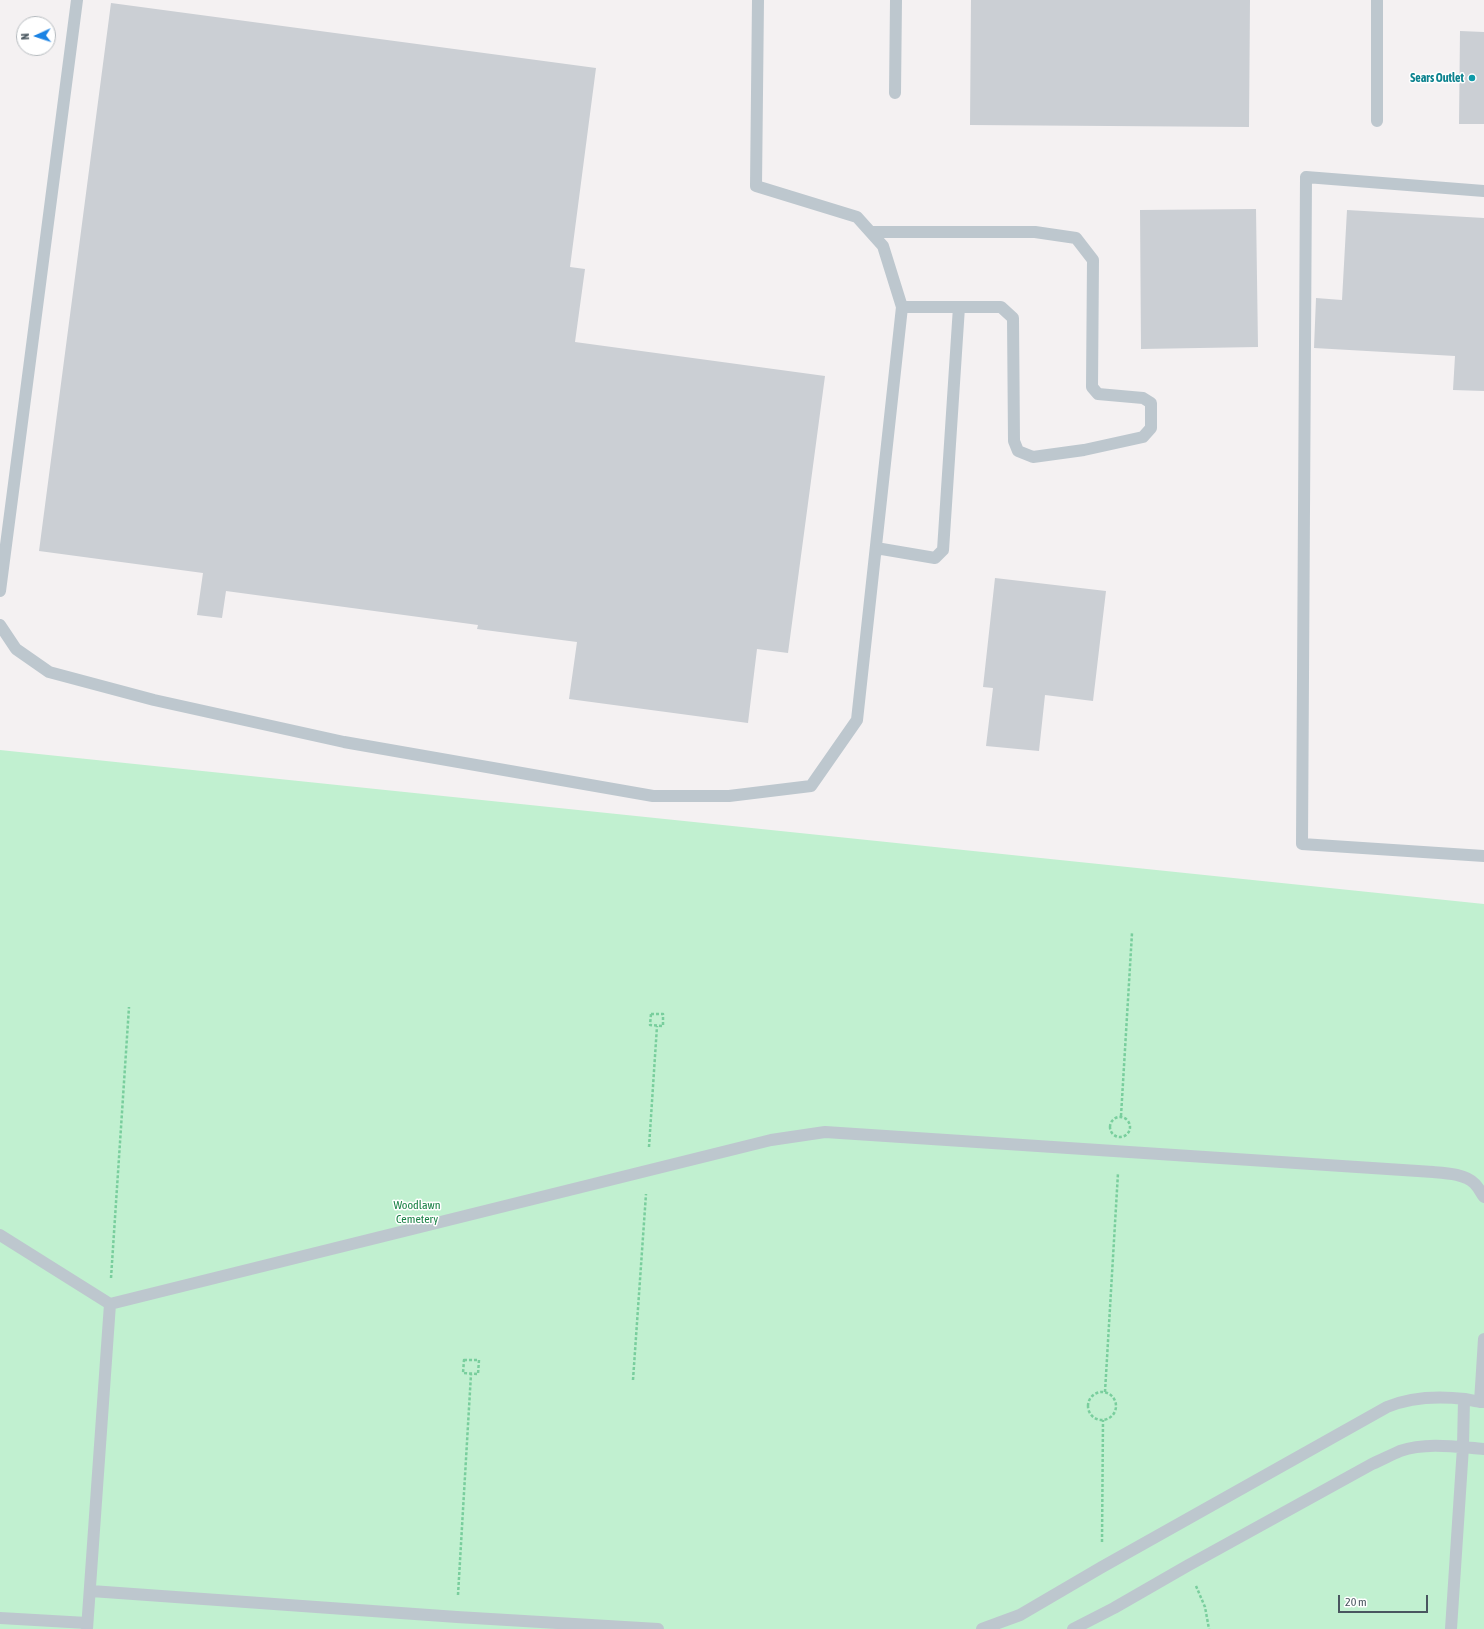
<!DOCTYPE html>
<style>
body{margin:0}
#map{position:relative;width:1484px;height:1629px;overflow:hidden;background:#f4f1f2;font-family:"Asap Condensed",sans-serif}
canvas{display:block}
.north{position:absolute;left:16px;top:16px;width:40px;height:40px;box-sizing:border-box;background:#fff;border:1px solid #b6bbbf;border-radius:50%;rotate:267deg;font-size:11px;font-weight:700;line-height:16px;text-align:center;color:#49565f}
.north::after{content:'';display:block;margin:auto;width:14px;height:18px;background:#1b83e4;clip-path:polygon(50% 0,100% 100%,50% 72%,0 100%)}
.scale{position:absolute;left:1338px;top:1595px;width:90px;height:18px;box-sizing:border-box;border:2px solid #49565f;border-top:0;padding-left:5px;font-size:12px;line-height:14px;white-space:nowrap;color:#49565f;-webkit-text-stroke:3px #fff;paint-order:stroke}
</style>
<div id="map">
<canvas width="1484" height="1629"></canvas>
<div class="north">N</div>
<div class="scale">20 m</div>
</div>
<script>
const c = document.querySelector('canvas').getContext('2d');
c.lineJoin = 'round';
function fill(path, color) {
  c.fillStyle = color;
  c.fill(path, 'evenodd');
}
function stroke(path, color, width, dash) {
  c.strokeStyle = color;
  c.lineWidth = width;
  c.lineCap = dash ? 'butt' : 'round';
  c.setLineDash(dash || []);
  c.stroke(path);
}
function write(font, color, halo, rows, align = 'center') {
  c.font = font + ' "Asap Condensed",sans-serif';
  c.lineWidth = 3;
  c.setLineDash([]);
  c.textBaseline = 'middle';
  c.strokeStyle = halo;
  c.fillStyle = color;
  for (const [text, x, y, turn = 0] of rows) {
    c.save();
    c.translate(x, y);
    c.rotate((+turn || 0) * Math.PI / 180);
    c.textAlign = isNaN(turn) ? turn : align;
    if (halo) c.strokeText(text, 0, 0);
    c.fillText(text, 0, 0);
    c.restore();
  }
}
fill(new Path2D(`
 M0 750 1484 904V1629H0Z`), '#c1f0d0');
fill(new Path2D(`
 M971 0H1250L1249 127 970 125Z
 M111 3 596 68 570 267 585 269 575 342 825 376 788 653 757 649 748 723 569 699 577 642 477 629 478 625 226 591 222 618 197 615 203 573 39 551Z
 M1460 31 1484 32V124H1459Z
 M1256 209 1258 347 1141 349 1140 210Z
 M1347 210 1484 218V391L1453 390 1455 356 1314 348 1316 298 1342 300Z
 M995 578 1106 591 1093 701 1045 695 1039 751 986 746 993 688 983 687Z`), '#cbcfd4');
stroke(new Path2D(`
 M651 1014H663V1026L650 1025Z
 M1121 1116 1132 933
 M1110 1127a10 10 0 1 1 20 0a10 10 0 1 1-20 0Z
 M649 1147 657 1026
 M111 1278 129 1007
 M464 1360H479L478 1374 463 1373Z
 M633 1380 646 1194
 M1105 1392 1118 1173
 M1088 1406a14 14 0 1 1 28 0a14 14 0 1 1-28 0Z
 M1102 1542 1103 1420
 M1196 1586 1205 1607 1209 1629
 M458 1595 471 1374`), '#79ce9d', 2.5, [3, 2]);
stroke(new Path2D(`
 M1377 0V121
 M895 93 896 0
 M1484 191 1306 177 1302 844 1484 856
 M871 232H1035L1076 238 1093 260 1092 387 1098 394 1143 398 1151 403V428L1143 437 1084 450 1033 457 1018 451 1014 441 1013 318 1001 307H902
 M876 548 935 558 943 550 959 307
 M0 591 77 0
 M0 625 16 649 49 672 154 700 344 742 653 796H729L811 786 857 720 902 307 883 246 857 217 756 186 758 0
 M0 1235 110 1304
 M1480 1402 1484 1339
 M91 1591 457 1617 658 1629
 M0 1618 87 1623
 M87 1629 110 1304 771 1140 825 1132 1433 1172C1446 1173 1466 1174 1475 1184 1479 1188 1481 1193 1484 1197
 M982 1629 1020 1615 1102 1567 1387 1407C1411 1397 1439 1396 1465 1399 1471 1400 1478 1402 1484 1402
 M1073 1629 1114 1608 1187 1566 1372 1464C1381 1460 1391 1455 1400 1451 1427 1442 1457 1447 1484 1449
 M1451 1629 1463 1447 1464 1399`), '#bdc7ce', 12);
for (const [x, y, r, color] of [
 [1472,78,4,"#0f9aa8"]
]) {
  const dot = new Path2D();
  dot.arc(x, y, r, 0, 2 * Math.PI);
  c.fillStyle = color;
  c.fill(dot);
  stroke(dot, '#fff', 1.5);
}
write('bold 12px', '#0d838f', '#fff', [
 ["Sears Outlet",1464,78]
], 'right');
write('12px', '#198145', '#fff', [
 ["Woodlawn",417,1205],
 ["Cemetery",417,1219]
]);
</script>
